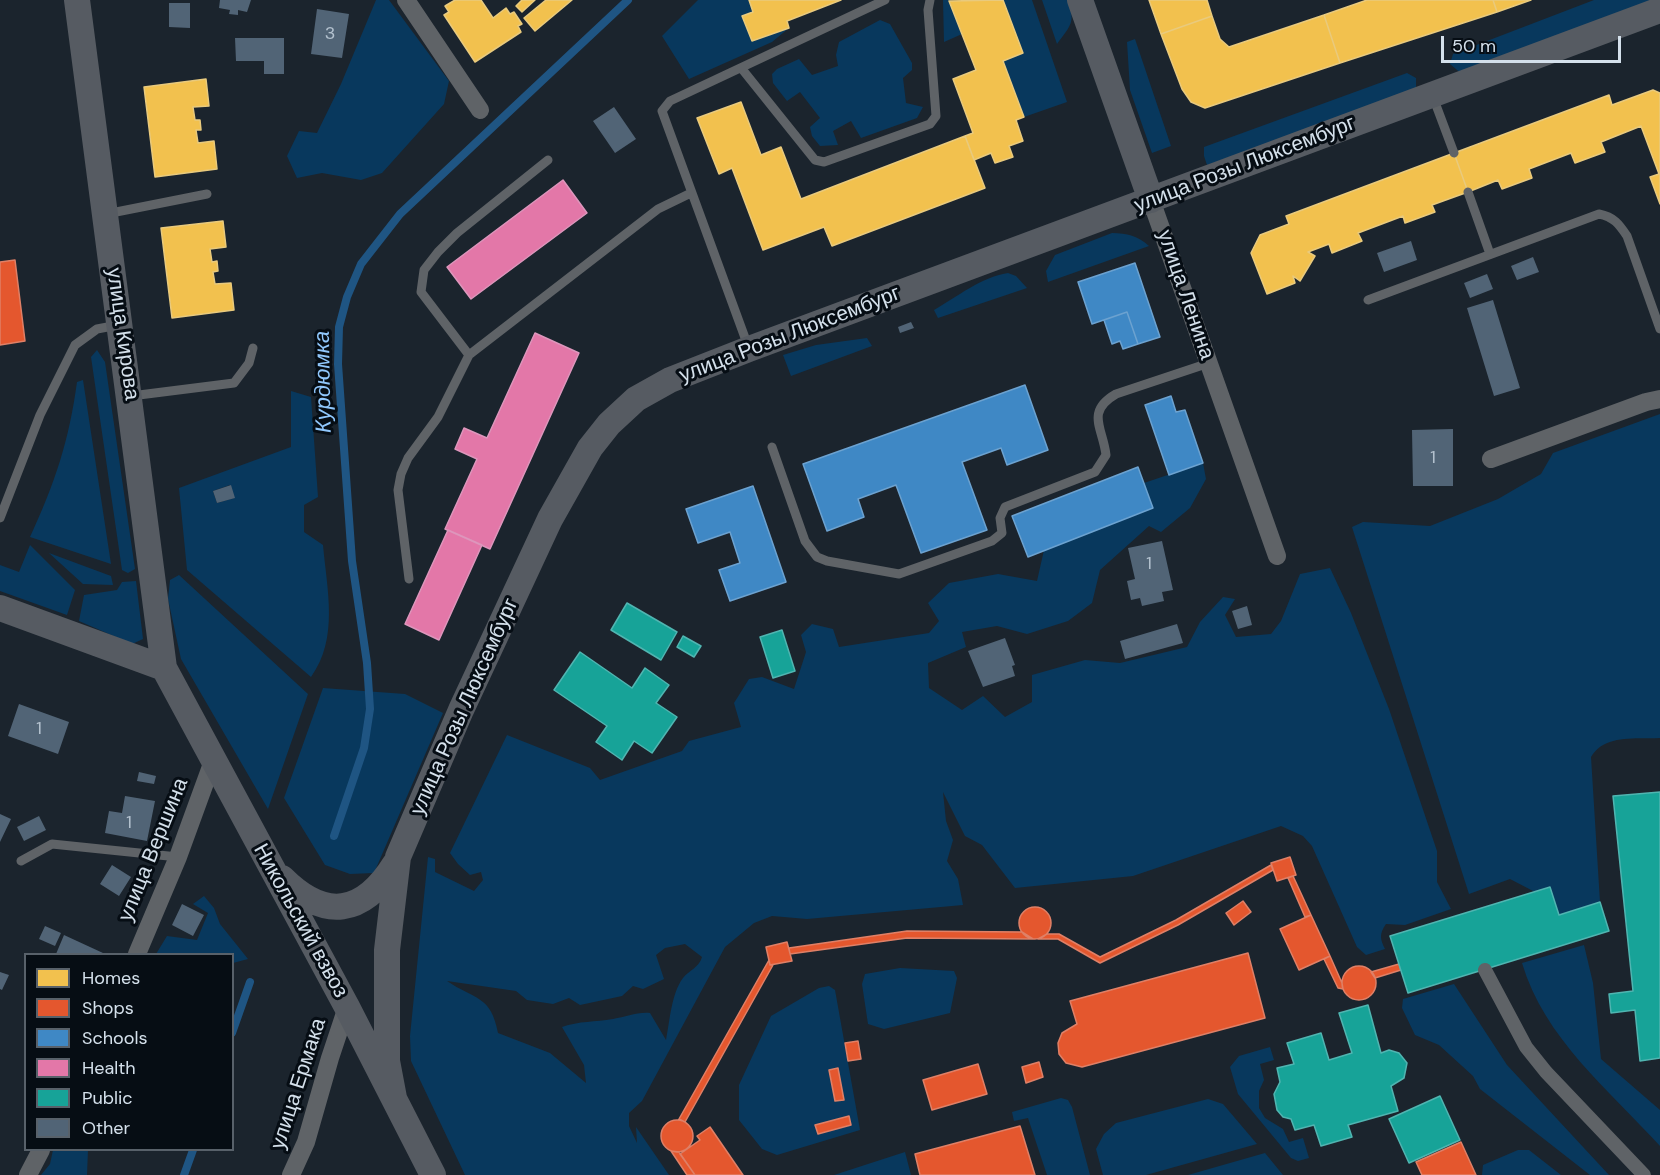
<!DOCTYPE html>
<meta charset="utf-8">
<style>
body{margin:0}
#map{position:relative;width:1660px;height:1175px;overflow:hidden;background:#1b242d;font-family:"DM Sans",sans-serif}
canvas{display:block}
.legend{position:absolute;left:24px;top:953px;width:210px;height:198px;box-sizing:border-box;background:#060d14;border:2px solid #58616a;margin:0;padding:8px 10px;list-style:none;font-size:18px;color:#d4e0eb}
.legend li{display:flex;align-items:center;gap:12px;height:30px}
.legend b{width:30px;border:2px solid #58616a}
.scale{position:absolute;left:1441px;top:36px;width:180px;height:27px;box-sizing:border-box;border:3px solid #d4e0eb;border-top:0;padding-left:8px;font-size:18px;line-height:21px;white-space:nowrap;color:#d4e0eb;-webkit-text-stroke:4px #060d14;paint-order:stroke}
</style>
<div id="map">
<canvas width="1660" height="1175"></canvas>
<ul class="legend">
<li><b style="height:16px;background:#f2c14e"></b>Homes</li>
<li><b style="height:16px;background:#e4572e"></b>Shops</li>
<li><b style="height:16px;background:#3f88c5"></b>Schools</li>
<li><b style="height:16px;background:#e377a8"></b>Health</li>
<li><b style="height:16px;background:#17a398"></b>Public</li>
<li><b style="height:16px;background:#516476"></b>Other</li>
</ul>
<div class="scale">50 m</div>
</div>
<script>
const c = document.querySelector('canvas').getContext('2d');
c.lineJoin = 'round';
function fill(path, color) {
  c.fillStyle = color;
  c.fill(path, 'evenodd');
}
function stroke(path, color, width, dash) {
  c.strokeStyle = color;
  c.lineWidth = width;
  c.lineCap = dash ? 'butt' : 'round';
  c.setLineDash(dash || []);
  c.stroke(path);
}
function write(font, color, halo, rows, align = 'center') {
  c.font = font + ' "DM Sans",sans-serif';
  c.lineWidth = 6;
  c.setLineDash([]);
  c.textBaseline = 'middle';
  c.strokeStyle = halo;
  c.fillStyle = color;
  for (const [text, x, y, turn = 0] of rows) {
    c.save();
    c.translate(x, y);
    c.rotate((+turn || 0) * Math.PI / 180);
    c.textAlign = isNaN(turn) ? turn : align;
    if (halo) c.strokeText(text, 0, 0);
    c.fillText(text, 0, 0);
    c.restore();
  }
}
fill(new Path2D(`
 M376 0H389L449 81 444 104 382 173 361 180 322 173 297 178 287 156 299 131 317 133 341 84Z
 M698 0H749L753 12 742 16 752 41 789 28 772 42 689 79 662 36Z
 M943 0H952L950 1 962 34 944 42Z
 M1003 0H1032L1067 102 1024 117 1003 61 1023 53Z
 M1042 0H1068C1076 23 1070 26 1057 44Z
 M1594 0H1660L1463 75 1450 64 1453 54Z
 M880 20 890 24 912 63V70L903 78 906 103 923 107 917 118 861 138 851 121 833 131 838 145 820 146 812 136 810 127 820 118 800 92 787 101 773 83 772 74 777 69 799 59 812 75 838 66 836 55 839 42Z
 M1135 39 1171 146 1152 153 1130 90 1127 42Z
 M1407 73 1416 78V93L1207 165 1204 156V147Z
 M1112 233C1127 233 1138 236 1149 246L1048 282 1046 271 1055 255Z
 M1008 273 1016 276 1027 288 938 318 934 310C957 297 981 277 1008 273Z
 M867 338 872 346 791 376 783 355 816 345Z
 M97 350 105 362 135 569 128 573 122 570 91 357Z
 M83 380 111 564 30 537C55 483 69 441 77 382Z
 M291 391 311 397 318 497 304 505V532L323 545C327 590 339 638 311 677L187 570 179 488 291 447ZM230 485 234 498 217 503 213 491Z
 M1660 414V738C1636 739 1604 734 1591 757L1600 902 1559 915 1550 887 1535 892 1510 879 1469 894 1352 527 1363 522 1430 526 1498 499 1541 474 1553 453Z
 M1203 463 1206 479 1190 508 1161 532 1149 526 1100 570 1092 603 1068 621 1027 634 997 626 962 632 966 647 928 663 929 688 962 710 983 696 1005 717 1032 702V675L1085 660 1120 663 1187 647 1200 622 1223 597 1235 599 1225 615 1236 637 1271 634 1281 621 1300 574 1330 568 1351 613 1389 709 1437 851V882L1451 909 1405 925 1386 924C1379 934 1380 939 1385 949L1366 955 1357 947 1312 846 1303 836 1281 826 1133 876 1015 888 982 845 965 836 943 792 946 821 953 840 947 861 958 879 963 905 807 919 772 916 754 923 725 947 642 1101 629 1113V1126L637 1143 636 1127 669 1175H465L411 1061 410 1036 428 857 435 859V872L474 891 483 880 481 872 470 875 458 864 450 853 507 735 590 768 600 780 682 751 689 741 741 727 734 703 749 679 762 677 794 689 806 652 801 635 812 624 833 629 839 647 929 633 939 621 928 603 949 583 998 574 1037 581 1044 550 1153 508 1144 483ZM685 944 702 957C699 968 689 970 683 978 671 994 670 1021 666 1040L650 1013C636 1012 626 1017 613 1019 595 1022 579 1021 562 1027L584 1065 586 1083 550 1053 498 1033C491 995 475 1000 447 981L516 991 527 1000 553 1004 569 998 580 1005 622 996 633 986 643 989 664 979 656 955 665 948Z
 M30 545 75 590 67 615 0 591V565L19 572Z
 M49 553 111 576 113 585 83 584Z
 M179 575 308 694 268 809 181 659 168 599 170 580Z
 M136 581 143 639 132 644 79 621 84 595 117 590 122 582Z
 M323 688 405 694 443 713 374 873 350 874 325 865 284 798Z
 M204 896 214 908 220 924 248 959 233 963 232 954H156L167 936 197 940 208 913 193 904Z
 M1584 945 1593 983 1601 1059 1660 1110V1146C1609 1090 1544 1038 1522 963Z
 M900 968 954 971 957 978 950 1013 884 1029 868 1024 862 984 865 974Z
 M1454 984 1507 1065 1609 1175H1590L1480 1089 1473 1076 1439 1045 1415 1035 1402 1008 1403 999Z
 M829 986 835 990 860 1130 777 1155 762 1149 739 1120V1085L771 1016 819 988ZM848 1116 851 1125 818 1134 816 1125Z
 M1270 1047 1274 1060 1260 1064 1264 1080 1259 1091V1108L1265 1118 1283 1129 1289 1142 1303 1138 1309 1158 1298 1161 1291 1158 1238 1094 1230 1067 1239 1056Z
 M1061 1098 1068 1100 1072 1107 1090 1175H1047L1028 1118 1014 1121 1012 1112Z
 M1208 1099 1223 1104 1257 1144 1146 1175H1103L1096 1149 1104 1134 1116 1123Z
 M53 1150H88L87 1175H41L50 1164Z
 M1518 1150H1529L1561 1175H1482L1483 1165Z
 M905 1152 911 1175H834Z
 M1265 1153 1283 1175H1188Z`), '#08385d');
const homes = new Path2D(`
 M455 0H481L493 18 506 8 510 14 514 12 522 24 518 26 521 32 475 62 444 15 449 12 445 6Z
 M522 0H535L522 12 516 6Z
 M546 0H572L535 31 524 18Z
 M749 0H841L787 21 789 28 752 41 742 16 753 12Z
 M1003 0 1023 53 1003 61 1024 117 1016 120 1023 141 1009 146 1013 157 995 163 991 153 974 160 965 136 973 133 953 79 976 70 949 1Z
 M1149 0H1207L1212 16 1161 34Z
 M1367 0H1493L1497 12 1340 63 1324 15Z
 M1493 0H1531L1497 12Z
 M1324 15 1340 63 1205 108 1191 102 1182 89 1161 34 1212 16 1220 39 1229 47Z
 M206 79 209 106 193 107 195 120H200L201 130H196L198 143 214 141 217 169 155 177 144 87Z
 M1653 90 1660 93V204L1650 177 1659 174 1641 126 1601 142 1605 152 1575 163 1571 153 1529 169 1532 178 1502 189 1498 180 1468 192 1454 153 1609 95 1612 105Z
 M741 102 761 155 781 147 801 199 965 136 985 188 832 246 824 227 763 250 732 168 719 174 697 118Z
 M1454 153 1468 192 1432 205 1435 212 1405 223 1403 216 1358 233 1362 241 1332 253 1329 244 1308 252 1315 256 1300 281 1293 276 1295 283 1267 294 1251 253 1260 235 1289 224 1286 216Z
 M223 221 226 247 210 249 212 262 217 261 218 271 213 272 215 284 231 283 234 310 172 318 161 228Z`);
fill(homes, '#f2c14e');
stroke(homes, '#e9ca7d', 1.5);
const shops = new Path2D(`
 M15 260 25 341 0 345V262Z
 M1290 857 1296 875 1277 881 1271 863Z
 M1271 865 1273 870 1178 925 1100 963 1058 939H1038L1047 934H1059L1100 957 1176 920Z
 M1293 876 1311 915 1305 917 1288 878Z
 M1243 901 1251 912 1234 925 1226 913Z
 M1019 923a16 16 0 1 1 32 0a16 16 0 1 1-32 0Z
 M1311 915 1330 956 1299 970 1280 929Z
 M907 931 1022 932 1033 939 907 938 790 954 789 948Z
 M787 942 792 961 770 965 766 947Z
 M1248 953 1265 1018 1082 1067 1066 1063 1059 1054 1058 1043 1062 1033 1077 1024 1070 1001Z
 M1330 956 1342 983 1343 989 1338 988 1324 959Z
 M769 960 770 965H773L685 1122 679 1119Z
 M1399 964 1401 970 1375 978 1371 972Z
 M1342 983a17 17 0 1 1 34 0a17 17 0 1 1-34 0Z
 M858 1041 861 1059 848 1061 845 1043Z
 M1039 1062 1043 1077 1026 1083 1022 1067Z
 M978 1064 987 1094 932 1110 923 1080Z
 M838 1068 844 1100 835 1101 829 1070Z
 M849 1116 851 1125 818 1134 815 1125Z
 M661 1136a16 16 0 1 1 32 0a16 16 0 1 1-32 0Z
 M1020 1126 1035 1175H920L915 1154Z
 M710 1127 743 1175H695L680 1154 700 1140 697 1136Z
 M1461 1142 1476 1175H1422L1416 1162Z
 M671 1151 679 1152 695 1175H687Z`);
fill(shops, '#e4572e');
stroke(shops, '#df8067', 1.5);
const schools = new Path2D(`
 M1135 263 1160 337 1138 344 1127 312 1092 324 1078 282Z
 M1127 312 1138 344 1123 349 1120 341 1112 344 1104 320Z
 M1025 385 1048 450 1007 465 1001 448 962 462 987 530 921 553 896 485 858 499 864 517 827 531 803 464Z
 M1171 396 1176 412 1185 410 1203 463 1169 475 1145 405Z
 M1138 467 1153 508 1028 557 1012 516Z
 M753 486 786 582 730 601 719 570 740 563 730 532 698 543 686 509Z`);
fill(schools, '#3f88c5');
stroke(schools, '#6ca2d0', 1.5);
const health = new Path2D(`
 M563 180 587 213 471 299 447 267Z
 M535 333 579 353 490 549 445 529 477 459 455 449 464 428 487 438Z
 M448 530 482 545 439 640 405 624Z`);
fill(health, '#e377a8');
stroke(health, '#de96bc', 1.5);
const public = new Path2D(`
 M627 603 677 632 661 660 611 630Z
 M782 630 795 671 773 678 760 637Z
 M683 636 701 646 694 657 677 647Z
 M580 652 632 688 645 668 669 685 656 703 677 717 652 753 634 741 622 760 596 742 607 726 554 690Z
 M1660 792V1058L1640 1061 1635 1010 1611 1013 1609 994 1633 991 1613 796Z
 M1550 887 1559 915 1600 902 1609 931 1408 993 1390 936Z
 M1368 1005 1381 1053 1389 1050 1399 1053 1407 1063 1404 1078 1391 1086 1398 1111 1348 1125 1352 1137 1321 1146 1314 1125 1295 1130 1291 1119 1283 1117 1277 1110 1274 1094 1280 1082 1277 1068 1294 1064 1287 1043 1321 1033 1329 1060 1352 1053 1339 1013Z
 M1440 1096 1460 1140 1409 1163 1389 1119Z`);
fill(public, '#17a398');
stroke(public, '#50b5b1', 1.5);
stroke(new Path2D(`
 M334 836 364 748 370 709 367 663 352 561 338 364 339 327 347 297 361 264 400 214 628 0
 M232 1033 250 982
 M184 1175 193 1150`), '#1f5583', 8);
fill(new Path2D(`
 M220 0H251L247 12 238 10V15L229 14 230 10 219 8Z
 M169 3H190V28L169 27Z
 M317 9 349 14 342 58 311 54Z
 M235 38H284V74H264V61H236Z
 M614 107 636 139 615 153 593 121Z
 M1411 241 1417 260 1384 272 1377 253Z
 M1533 257 1539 272 1517 280 1511 266Z
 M1487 274 1493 289 1470 298 1464 283Z
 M1493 300 1520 388 1494 396 1467 308Z
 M911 322 914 328 900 333 898 327Z
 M1453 429V486H1413L1412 430Z
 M231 485 235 498 217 503 213 491Z
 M1162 541 1173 590 1162 592 1164 601 1142 606 1140 598 1131 600 1127 581 1135 579 1128 548Z
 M1247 606 1252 625 1238 629 1232 611Z
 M1177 624 1183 643 1125 659 1120 641Z
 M1005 638 1015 665 1012 666 1015 676 983 687 968 651Z
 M19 704 69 722 58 754 8 736Z
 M139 772 156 776 154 784 137 781Z
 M125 796 155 801 147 841 105 833 109 811 122 813Z
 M0 814 11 819 0 842Z
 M39 816 46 830 24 841 17 827Z
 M112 865 131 877 119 896 100 884Z
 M182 904 204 915 193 936 172 925Z
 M45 926 61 933 55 946 39 939Z
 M64 935 103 953V954H56Z
 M0 972 9 975 2 990 0 989Z`), '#516476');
stroke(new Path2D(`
 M742 69 815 160 824 162 930 124 936 116 928 10 930 0
 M1433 97 1454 153
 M1468 192 1490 254
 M106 214 207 194
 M1368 300 1599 214C1614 217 1619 224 1627 236L1660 329
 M748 346 662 111 670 101 885 0
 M469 355 421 292 424 270 438 252 457 233 548 160
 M131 396 234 383 249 363 253 348
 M772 447 805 541 817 557 827 561 899 574 992 541 1002 533 1000 518 1005 507 1095 472 1106 455C1103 428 1085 412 1116 394L1209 363
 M0 518 40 415 75 345 97 329 118 325
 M409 579 398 490 401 474 408 458 438 417 469 355 658 209 691 193
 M21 861 52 844 178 857`), '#5f6367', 9);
stroke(new Path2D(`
 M1485 970 1526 1047 1546 1072 1644 1175`), '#5f6367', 14);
stroke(new Path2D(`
 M406 0 480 110
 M1151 200 1277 556
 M1491 459 1646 402 1660 399
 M137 954 178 857 213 761
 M28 1175 41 1150
 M291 1175 306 1142 330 1058 347 1007`), '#5f6367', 18);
stroke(new Path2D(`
 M77 0 164 668 347 1007 433 1175
 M1080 0 1151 200
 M0 608 164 668
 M282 878C325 921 363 915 395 864
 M394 1098 387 1061V950L398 857 461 710 550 519 590 448 609 424 636 399 670 380 749 349 1660 10`), '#565b62', 26);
write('18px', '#b3c1ce', null, [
 ["3",330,34],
 ["1",1433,458],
 ["1",1149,564],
 ["1",39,729],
 ["1",129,823]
]);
write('21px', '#d4e0eb', '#060d14', [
 ["улица Розы Люксембург",1245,165,-21],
 ["улица Ленина",1185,295,71],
 ["улица Кирова",122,334,82],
 ["улица Розы Люксембург",790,335,-21],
 ["улица Розы Люксембург",465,707,-66],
 ["улица Вершина",154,850,-68],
 ["Никольский взвоз",300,921,61],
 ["улица Ермака",299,1084,-72]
]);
write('italic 22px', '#90c7fc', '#060d14', [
 ["Курдюмка",324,382,-91]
]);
</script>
